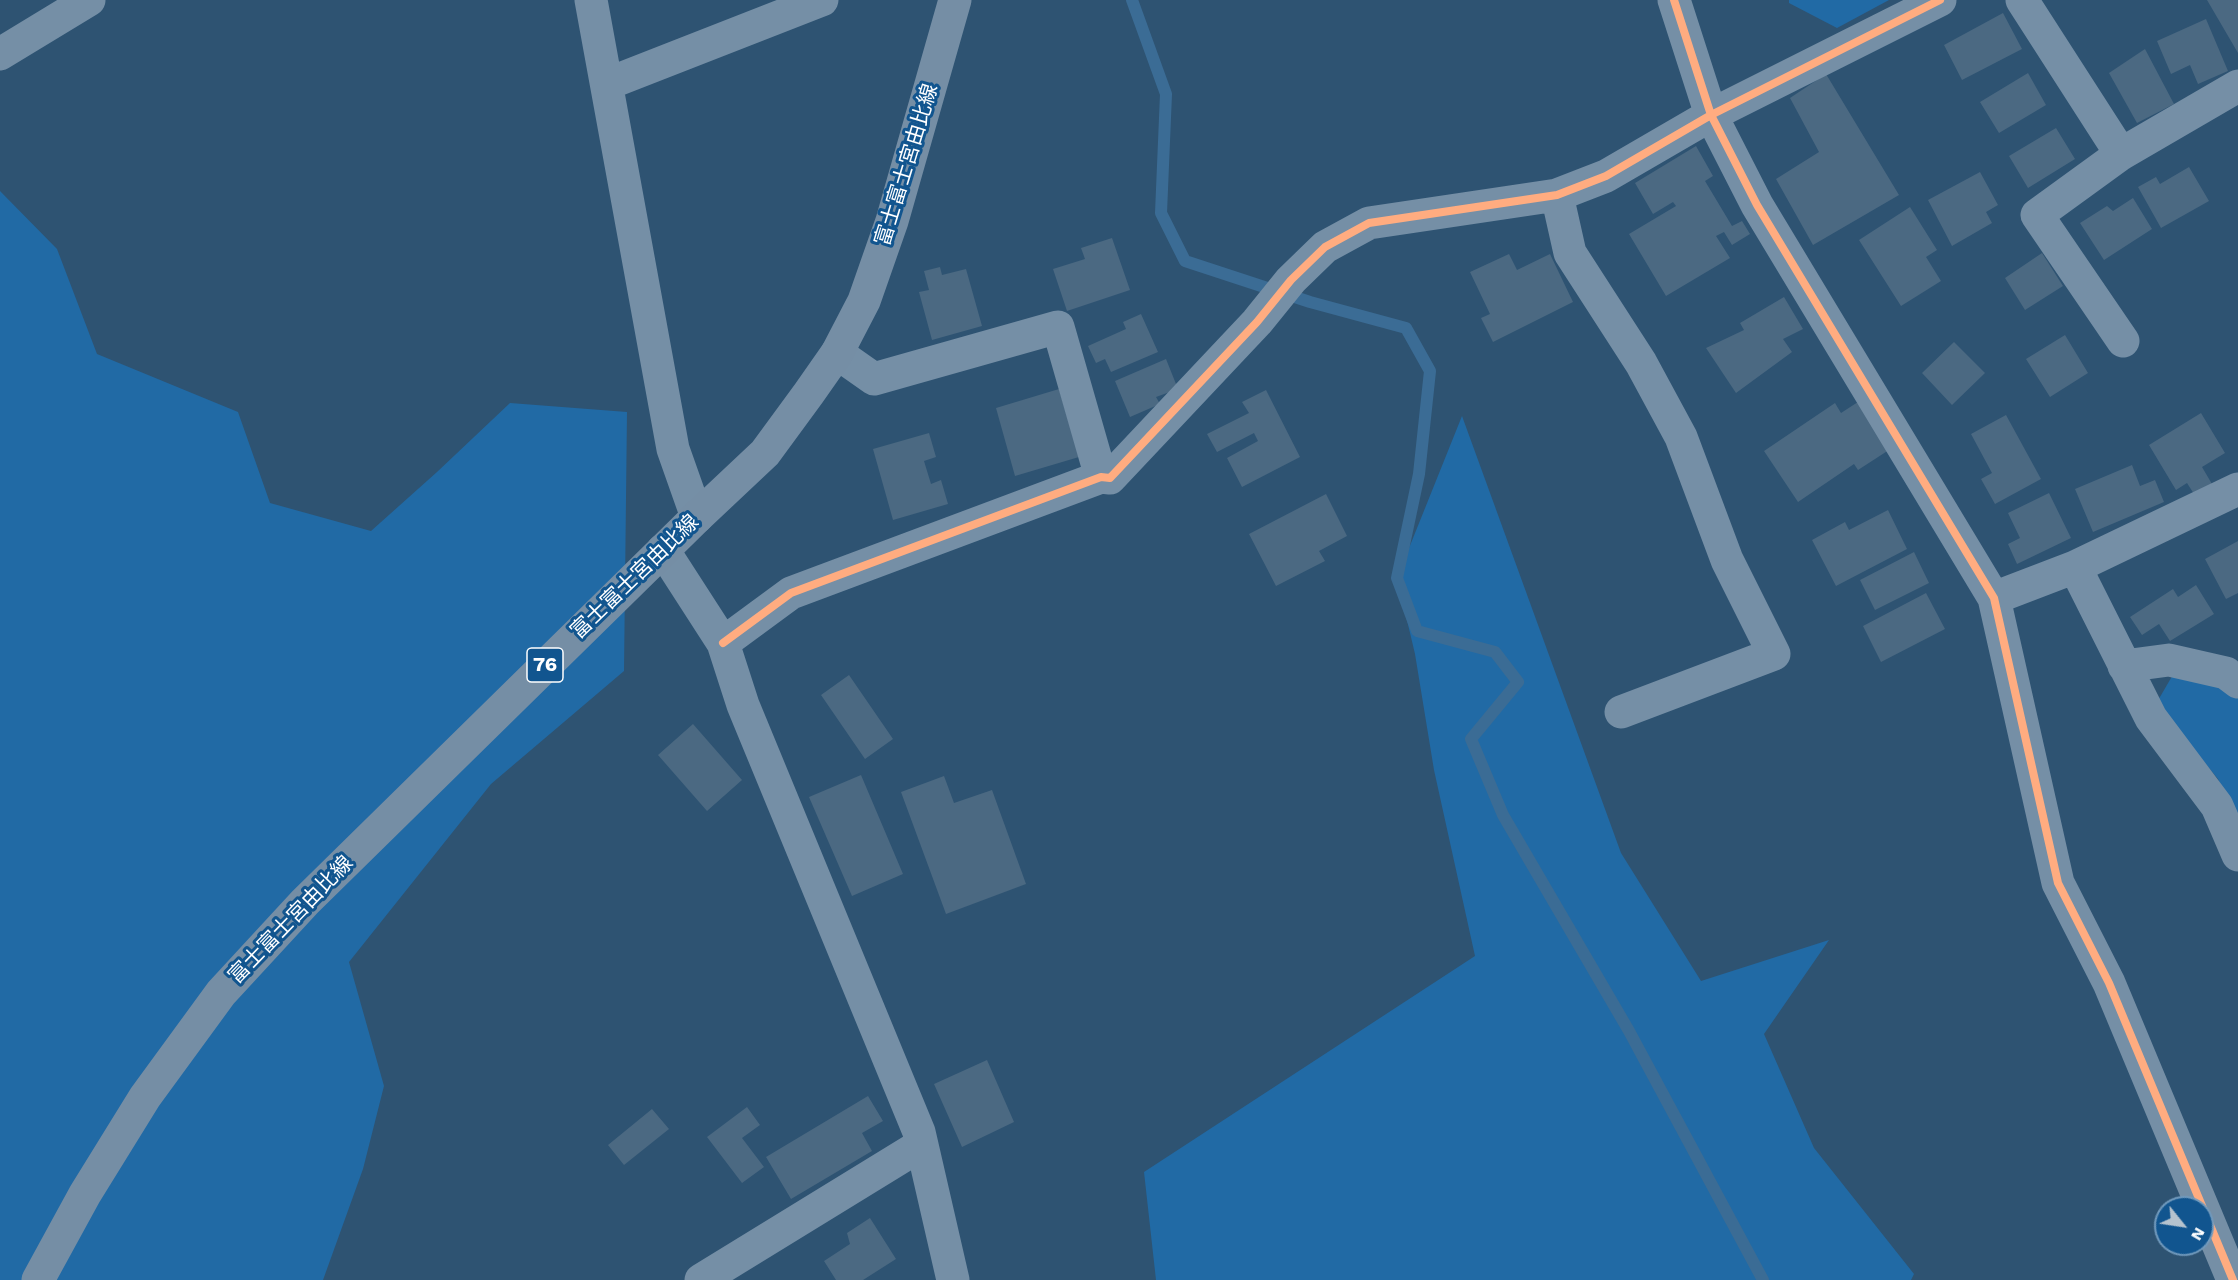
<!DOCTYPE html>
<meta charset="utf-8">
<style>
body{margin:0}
#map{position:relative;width:2238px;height:1280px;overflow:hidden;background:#2e5372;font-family:"Work Sans",sans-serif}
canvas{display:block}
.north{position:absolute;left:2154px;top:1196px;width:60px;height:60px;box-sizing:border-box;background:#11558f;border:2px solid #7099bc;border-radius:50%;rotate:120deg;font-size:16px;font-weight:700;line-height:24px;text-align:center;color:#fff}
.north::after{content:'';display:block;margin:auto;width:21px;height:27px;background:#b6c3ce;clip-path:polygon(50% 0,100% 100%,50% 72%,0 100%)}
</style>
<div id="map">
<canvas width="2238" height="1280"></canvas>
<div class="north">N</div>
</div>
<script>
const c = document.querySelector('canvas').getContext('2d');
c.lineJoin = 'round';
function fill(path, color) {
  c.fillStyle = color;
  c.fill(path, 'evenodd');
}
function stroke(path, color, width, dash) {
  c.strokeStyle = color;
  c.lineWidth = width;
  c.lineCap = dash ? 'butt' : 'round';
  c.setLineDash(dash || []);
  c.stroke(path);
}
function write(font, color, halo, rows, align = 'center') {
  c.font = font + ' "Work Sans","Noto Sans JP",sans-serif';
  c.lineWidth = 6;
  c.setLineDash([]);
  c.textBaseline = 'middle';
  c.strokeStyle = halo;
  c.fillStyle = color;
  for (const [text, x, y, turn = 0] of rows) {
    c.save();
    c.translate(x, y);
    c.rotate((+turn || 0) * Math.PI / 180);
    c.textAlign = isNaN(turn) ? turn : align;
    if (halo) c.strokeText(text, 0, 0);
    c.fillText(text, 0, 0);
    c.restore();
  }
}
fill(new Path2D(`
 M1789 0H1889L1837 28 1789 3Z
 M0 191 57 249 97 354 238 412 270 503 371 531 437 472 510 403 627 412 624 671 491 784 349 962 384 1086 363 1169 323 1280H0Z
 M1462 416 1621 853 1701 981 1829 940 1764 1034 1814 1148 1914 1274 1911 1280H1156L1144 1172 1475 956 1434 770 1415 654 1397 578Z
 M2178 666 2238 688V825L2218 779 2179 732 2153 709Z`), '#216aa5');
stroke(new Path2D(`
 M1132 0 1166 94 1161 213 1185 261 1310 302 1406 328 1430 371 1419 474 1397 578 1417 631 1495 652 1518 682 1471 739 1503 815 1629 1031 1763 1280`), '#3b6c95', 12);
fill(new Path2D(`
 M2207 0H2238V53Z
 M2003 13 2022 49 1962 80 1944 45Z
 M2206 19 2228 71 2198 84 2190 65 2171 74 2157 41Z
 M2145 49 2174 104 2137 123 2109 73Z
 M2028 73 2046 105 1999 133 1980 102Z
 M1826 74 1899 195 1813 245 1776 179 1819 152 1790 98Z
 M2056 128 2075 159 2028 188 2009 156Z
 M1696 146 1713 176 1705 181 1732 226 1742 221 1750 234 1732 245 1724 232 1716 236 1730 258 1666 296 1629 234 1676 206 1673 202 1653 214 1635 183Z
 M2189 167 2209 201 2161 228 2138 187 2156 177 2160 184Z
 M1980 172 1998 205 1986 212 1992 223 1952 246 1928 200Z
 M2133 198 2152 229 2104 260 2080 223 2107 206 2113 211Z
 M1910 207 1937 250 1926 257 1941 281 1901 306 1859 240Z
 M1112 238 1130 290 1067 311 1053 269 1085 259 1081 248Z
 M2042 253 2063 286 2025 310 2005 278Z
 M1509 254 1517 270 1550 254 1573 302 1493 342 1481 318 1490 314 1470 272Z
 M940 267 942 275 966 269 982 326 932 340 919 292 929 290 924 271Z
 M1784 297 1803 329 1783 339 1792 352 1736 393 1706 348 1744 330 1740 323Z
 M1141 314 1158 352 1111 372 1105 359 1096 363 1088 346 1126 329 1123 322Z
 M2065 335 2088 373 2050 397 2026 359Z
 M1954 342 1985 373 1952 405 1922 373Z
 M1166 359 1178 389 1156 397 1160 404 1130 417 1115 381Z
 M1059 389 1079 457 1015 476 996 408Z
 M1266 390 1300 457 1242 487 1227 458 1258 441 1254 433 1217 452 1207 434 1249 413 1242 402Z
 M1861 400 1892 448 1858 470 1854 464 1798 502 1764 451 1835 403 1841 413Z
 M2201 413 2225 453 2202 467 2212 484 2194 494 2187 483 2176 490 2149 445Z
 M2006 415 2041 479 1995 504 1981 479 1992 473 1971 434Z
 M929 433 936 457 924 461 931 484 941 480 948 504 893 520 873 449Z
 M2132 465 2140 486 2155 480 2164 502 2093 532 2075 489Z
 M2049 493 2071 538 2017 564 2008 544 2020 538 2008 513Z
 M1326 494 1347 536 1319 551 1325 561 1276 586 1249 534Z
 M1888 510 1907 549 1836 586 1812 540 1845 522 1849 530Z
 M2238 541V593L2226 599 2205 559Z
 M1914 552 1929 583 1875 610 1860 580Z
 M2196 585 2214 614 2170 641 2159 624 2142 635 2130 617 2173 589 2178 597Z
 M1926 593 1945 629 1881 662 1863 626Z
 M849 675 893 739 865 759 821 695Z
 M693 724 742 780 707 811 658 755Z
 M861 775 903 874 852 896 809 797Z
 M944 776 954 803 992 790 1026 884 946 914 901 792Z
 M987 1060 1014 1122 962 1147 934 1084Z
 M868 1096 883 1121 862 1133 872 1151 791 1199 766 1157Z
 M747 1107 760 1125 742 1138 764 1167 742 1183 707 1137Z
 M652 1109 669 1129 624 1165 608 1145Z
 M870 1218 896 1259 863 1280H836L824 1261 850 1244 847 1233Z`), '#4b6982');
stroke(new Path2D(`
 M591 0 673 449 697 517
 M1674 0 1711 115 1757 205 1994 598 2058 883 2109 983 2233 1280
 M2022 0 2121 154
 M0 54 89 0
 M607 84 822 0
 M1557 195 1570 253 1641 363 1681 437 1727 560 1774 654 1621 712
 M2123 341 2037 215 2121 154 2238 86
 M837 353 874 379 1058 327 1101 477
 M663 550 723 643 743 705 919 1132 953 1280
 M2075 567 2151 718 2217 806 2238 855
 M1994 598 2075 567 2238 489
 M723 643 791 593 1101 477 1110 478 1257 322 1291 280 1325 247 1369 223 1557 195 1606 176 1711 115 1940 0
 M2124 666 2169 660 2226 673 2238 682
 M701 1280 921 1145`), '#758fa6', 33);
stroke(new Path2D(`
 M38 1280 85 1194 145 1097 221 993 305 902 697 517 765 453 809 393 837 353 864 301 892 221 955 0`), '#758ea5', 33);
stroke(new Path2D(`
 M1674 0 1711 115 1757 205 1994 598 2058 883 2109 983 2233 1280
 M723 643 791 593 1101 477 1110 478 1257 322 1291 280 1325 247 1369 223 1557 195 1606 176 1711 115 1940 0`), '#ffac80', 8);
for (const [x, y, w] of [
 [545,665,36]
]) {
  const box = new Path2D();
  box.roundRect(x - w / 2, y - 17, w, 34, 4.5);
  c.fillStyle = '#11558f';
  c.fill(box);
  stroke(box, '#fff', 1.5);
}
write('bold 20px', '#fff', null, [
 ["76",545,665]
]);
write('21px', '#fff', '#11558f', [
 ["富士富士宮由比線",907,165,-73],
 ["富士富士宮由比線",635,577,-44],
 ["富士富士宮由比線",291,920,-46]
]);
</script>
